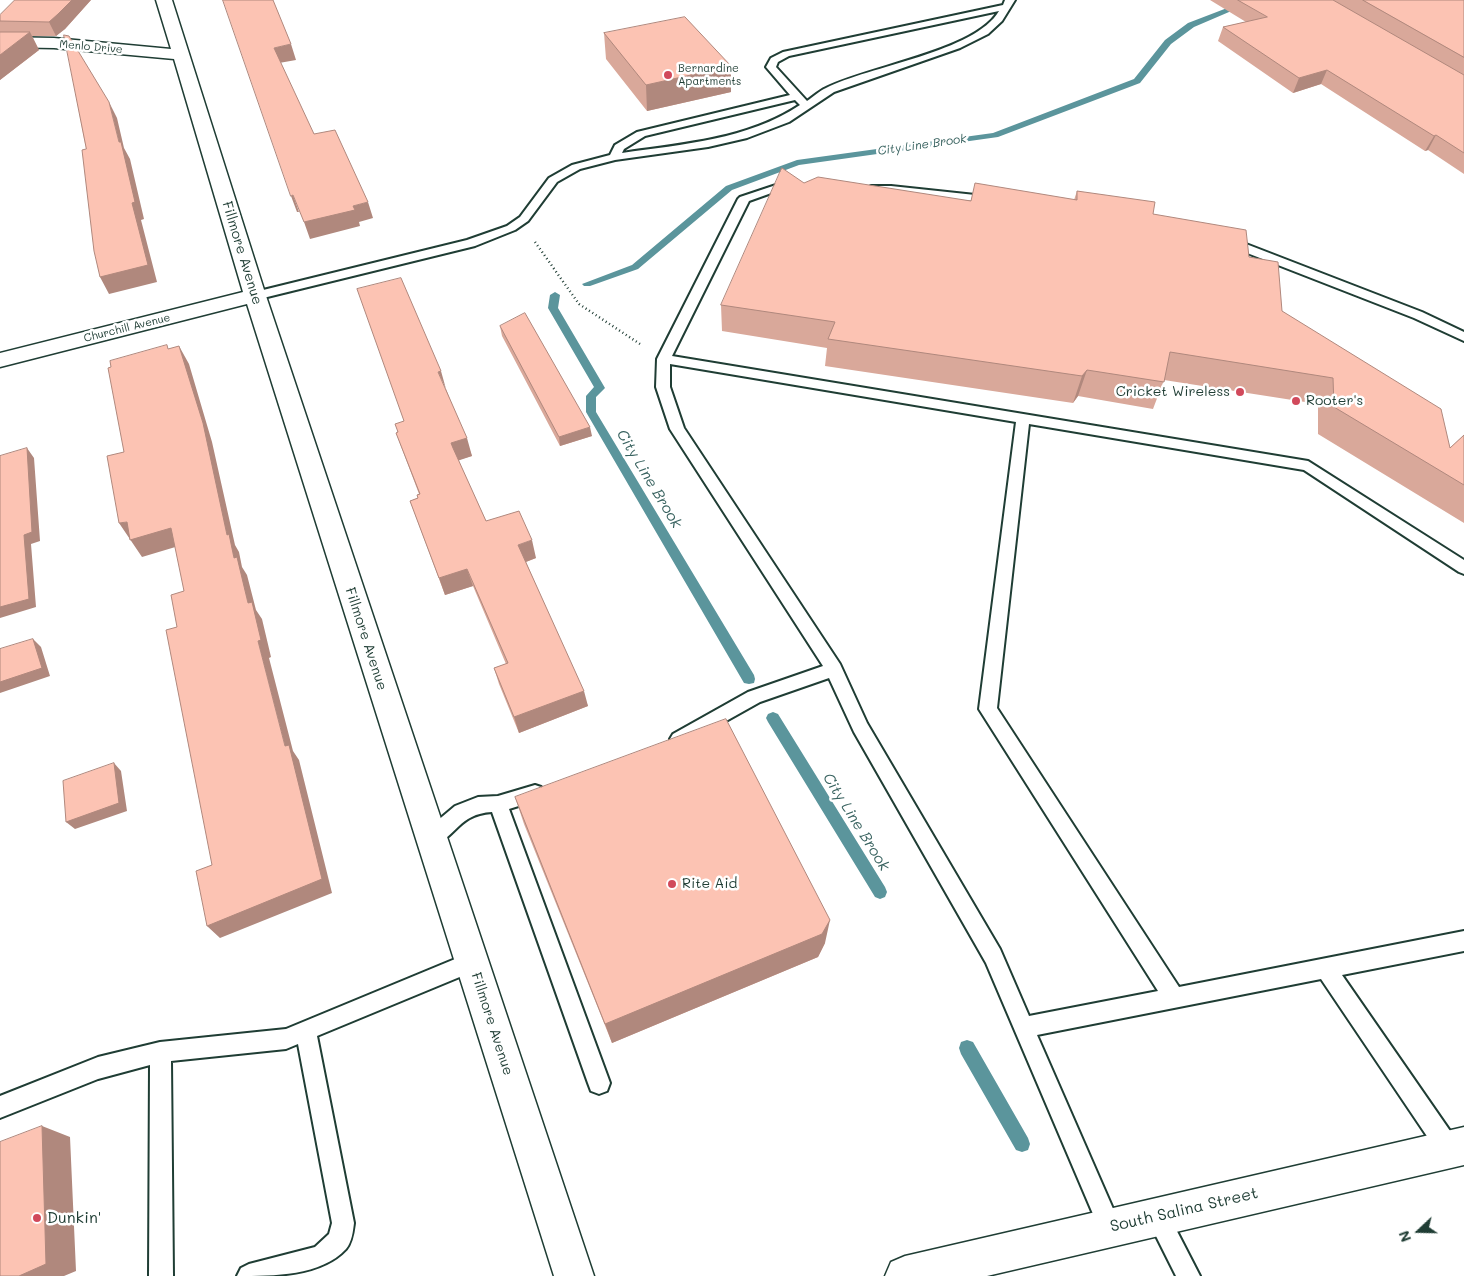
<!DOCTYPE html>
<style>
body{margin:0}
#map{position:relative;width:1464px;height:1276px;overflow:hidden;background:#fff;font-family:Mali,sans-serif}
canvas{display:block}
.north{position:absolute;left:1394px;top:1206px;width:50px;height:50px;-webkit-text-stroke:4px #fff;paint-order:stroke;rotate:249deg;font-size:14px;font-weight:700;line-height:20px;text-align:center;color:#1f3d34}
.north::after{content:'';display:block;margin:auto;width:18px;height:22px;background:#1f3d34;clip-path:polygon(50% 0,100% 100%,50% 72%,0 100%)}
</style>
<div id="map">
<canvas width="1464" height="1276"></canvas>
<div class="north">N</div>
</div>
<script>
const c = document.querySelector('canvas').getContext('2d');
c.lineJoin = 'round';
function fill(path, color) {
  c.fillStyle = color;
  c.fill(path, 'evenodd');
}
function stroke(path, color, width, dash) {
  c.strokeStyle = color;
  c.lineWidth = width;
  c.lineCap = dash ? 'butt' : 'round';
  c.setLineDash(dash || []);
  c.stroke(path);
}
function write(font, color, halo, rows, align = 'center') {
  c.font = font + ' Mali,sans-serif';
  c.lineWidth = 5;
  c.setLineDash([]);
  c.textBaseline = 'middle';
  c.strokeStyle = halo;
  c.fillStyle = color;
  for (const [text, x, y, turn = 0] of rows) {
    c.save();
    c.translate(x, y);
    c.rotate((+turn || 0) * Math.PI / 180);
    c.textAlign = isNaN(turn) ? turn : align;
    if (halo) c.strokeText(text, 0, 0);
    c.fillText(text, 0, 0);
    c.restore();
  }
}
fill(new Path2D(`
 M1248 0H1257L1194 27 1171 44 1140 83 998 137 799 165 732 190 638 269 590 286H584L582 284 632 265 726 186 797 160 993 133 1134 79 1165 40 1188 23Z
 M555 292 560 295 558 308 605 388 596 397V412L754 675 755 679 754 683 749 684 744 683 586 412V396L594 387 548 308 550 295Z
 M773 712 778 714 885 887 887 892 885 897 880 899 875 897 768 722 766 718 768 714Z
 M967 1040 973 1042 1028 1138 1030 1144 1028 1150 1022 1152 1016 1150 961 1054 959 1048 961 1042Z`), '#5b959c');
const service = new Path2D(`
 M1005 0H1015L1002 21 988 34 960 48 834 92 789 122 747 138 708 147 615 160 580 169 557 182 528 221 515 230 475 246 255 300 249 296 255 292 467 240 507 226 520 217 549 178 572 165 610 155 615 145 637 132 790 95 766 67 771 58 783 52 1003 5ZM999 11C975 52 869 66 826 88 819 91 813 97 807 101L776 67 778 62 789 56ZM795 100 800 105C747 140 683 144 622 153L624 149 645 136Z
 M776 185H794L800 188 794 191H777L749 201 672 356 1308 461 1464 560V574L1459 572 1304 470 1029 424 997 708 1179 987 1464 931V951L1342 975 1457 1141 1460 1149 1457 1157 1449 1160 1441 1157 1321 979 1037 1035 1121 1227 1118 1235 1110 1238 1102 1235 986 963 854 732 829 678 760 702 685 744 679 747 673 744 670 739 673 734 748 692 823 666 670 429 656 387 657 359 738 199 740 197ZM670 364 1016 422 979 709 1158 991 1029 1016 1000 949 867 723 840 664 684 428 670 387Z
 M871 186H891L994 197 1000 200 994 203 867 191 865 189Z
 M1228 237 1422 312 1464 332V341L1414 318 1224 244 1222 241Z
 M535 785 541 787 544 793 541 799 509 809 610 1083 607 1091 599 1094 591 1091 588 1083 492 812C458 814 457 837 431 847L424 844 422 838 424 832 455 806 478 797 498 796Z
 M472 952 479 955 482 962 479 969 317 1036 354 1223C353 1231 352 1242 346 1249 321 1276 274 1276 237 1276L241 1268 249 1264 315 1247 329 1234 332 1223 298 1044 286 1049 171 1061 173 1276H149L150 1065 98 1079 0 1118V1096L98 1057 160 1042 286 1029Z
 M1157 1205 1165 1208 1200 1276H1176L1146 1216 1149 1208Z`);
const minor = new Path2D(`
 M156 0H172L266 296 594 1276H554L247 304 0 367V353L243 292 174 59 54 48 0 47V37L54 38 171 49Z`);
const primary = new Path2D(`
 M1464 1127V1165L987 1276H885L891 1262 905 1256Z`);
stroke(service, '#1f3d34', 4);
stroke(minor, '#1f3d34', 3);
stroke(primary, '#1f3d34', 3);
stroke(new Path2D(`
 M535 242 579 304 640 344`), '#1f3d34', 2.5, [1, 3]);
fill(service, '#fff');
fill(minor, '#fff');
fill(primary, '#fff');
fill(new Path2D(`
 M15 0H91L65 29 56 36H32L39 50 0 80V15Z
 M1210 0H1464V174L1428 150 1425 151 1321 84 1293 93 1218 41 1223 27 1246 22Z
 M604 33 731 66V92L647 111 606 59Z
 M804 183 971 201 1074 200 1077 191 1153 214 1249 257 1282 311 1450 448 1464 435V523L1318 434V404L1164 380 1153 409 1078 396 1073 403 825 366 827 348 722 331 721 305Z
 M500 326 592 436 560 446 502 336Z
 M446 389 472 456 458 460 486 521 536 558 526 562 588 706 519 733 499 684 494 668 506 664 473 586 445 595 410 501 418 498 417 495 419 494 396 433 397 432 404 421Z
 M515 797 825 943 818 957 612 1043 524 824Z`), '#d9a89a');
fill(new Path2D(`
 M72 0H91L65 29 56 36 49 22Z
 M30 32 39 50 0 80V55Z
 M291 44 296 60 279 63 274 48Z
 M731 66V92L647 111 646 85Z
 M1327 70 1321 84 1293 93 1299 78Z
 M109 102 117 118 124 148 130 159 144 219 141 220 157 282 109 294 100 277 132 203 119 142Z
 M1436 135 1428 150 1425 151 1434 136Z
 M293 195 299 212H297L291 196Z
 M368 202 373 218 359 222 360 226 310 239 304 222 353 206Z
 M179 346 189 364 212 442 235 545 239 552 242 567 247 575 256 610 262 619 271 657 269 658 293 751 299 760 332 893 220 938 207 926 285 746 248 603 227 535Z
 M1087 370 1078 396 1073 403 1082 376Z
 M441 371 446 389 438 372Z
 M590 427 592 436 560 446 559 437Z
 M467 438 472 456 457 461 451 443Z
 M27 448 34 458 40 541 31 544 36 607 0 618V607L24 535Z
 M127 522 171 528 182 545 142 557 119 523Z
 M532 540 536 558 523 563 518 545Z
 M467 569 473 586 445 595 439 578Z
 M33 639 41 647 50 676 0 693V682Z
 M584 691 588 706 519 733 514 717Z
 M114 763 121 771 127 811 75 829 66 822Z
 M830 920 825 943 818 957 612 1043 605 1024Z
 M42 1126 70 1137 76 1271 64 1276H19Z`), '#b0887d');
const building = new Path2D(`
 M15 0H72L58 14 49 22 0 21V15Z
 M223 0H273L291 44 274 48 314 134 335 130 368 202 353 206 355 210 304 222 293 195 291 196Z
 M1238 0H1333L1464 75V153L1436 135 1434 136 1327 70 1299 78 1223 27 1267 17Z
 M1363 0H1464V57Z
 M685 17 731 66 646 85 604 33Z
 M0 32H30L0 55Z
 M64 35 69 36 109 102 119 142H121L135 202 132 203 148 265 100 277 94 251 82 150 86 149Z
 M782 168 804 183 818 177 971 201 975 183 1077 200V191L1155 202 1153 214 1246 230 1249 257 1278 262 1282 311 1441 409 1450 448 1464 435V485L1334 407 1333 378 1170 352 1164 382 1087 370 1082 376 828 339 835 322 721 305Z
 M401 278 441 371 438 372 467 438 451 443 453 448 486 521 519 511 532 540 518 545 584 691 514 717 494 668 508 663 467 569 439 578 410 501 418 498 417 495 420 494 396 433 398 432 395 424 404 421 357 289Z
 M525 313 590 427 559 437 500 326Z
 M167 345 168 349 179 346 203 423 227 535 229 534 234 558 237 557 248 603 252 602 261 640 258 641 285 746 289 745 322 879 207 926 196 871 212 865 166 630 177 627 171 595 184 591 171 528 130 540 127 522 119 523 107 456 124 452 108 368 111 367 110 361Z
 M27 448 32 532 24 535 29 599 0 607V456Z
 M33 639 42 668 0 682V649Z
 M726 719 830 920 822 934 605 1024 515 797Z
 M114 763 119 803 66 822 63 781Z
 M42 1126 46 1264 19 1276H0V1142Z`);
fill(building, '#fcc3b3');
stroke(building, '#b0887d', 1);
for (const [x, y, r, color] of [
 [668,75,5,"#d1495b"],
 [1240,392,5,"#d1495b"],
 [1296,401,5,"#d1495b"],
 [672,884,5,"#d1495b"],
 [37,1218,5,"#d1495b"]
]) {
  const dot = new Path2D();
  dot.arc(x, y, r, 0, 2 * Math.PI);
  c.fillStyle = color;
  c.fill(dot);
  stroke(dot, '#fff', 2);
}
write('11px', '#1f3d34', '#fff', [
 ["Menlo Drive",91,47,5],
 ["Churchill Avenue",127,328,-14]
]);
write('11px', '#1f3d34', '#fff', [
 ["Bernardine",678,69],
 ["Apartments",678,82]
], 'left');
write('italic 12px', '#38625f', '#fff', [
 ["City Line Brook",922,145,-8]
]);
write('14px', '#1f3d34', '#fff', [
 ["Fillmore Avenue",242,253,73],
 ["Fillmore Avenue",366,639,72],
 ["Fillmore Avenue",492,1024,72]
]);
write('14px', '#1f3d34', '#fff', [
 ["Cricket Wireless",1230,392,"right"],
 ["Rooter's",1306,401],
 ["Rite Aid",682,884]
], 'left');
write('italic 15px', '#38625f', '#fff', [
 ["City Line Brook",649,479,59],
 ["City Line Brook",856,822,58]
]);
write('16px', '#1f3d34', '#fff', [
 ["South Salina Street",1184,1210,-13]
]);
write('16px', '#1f3d34', '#fff', [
 ["Dunkin'",47,1218]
], 'left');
</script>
